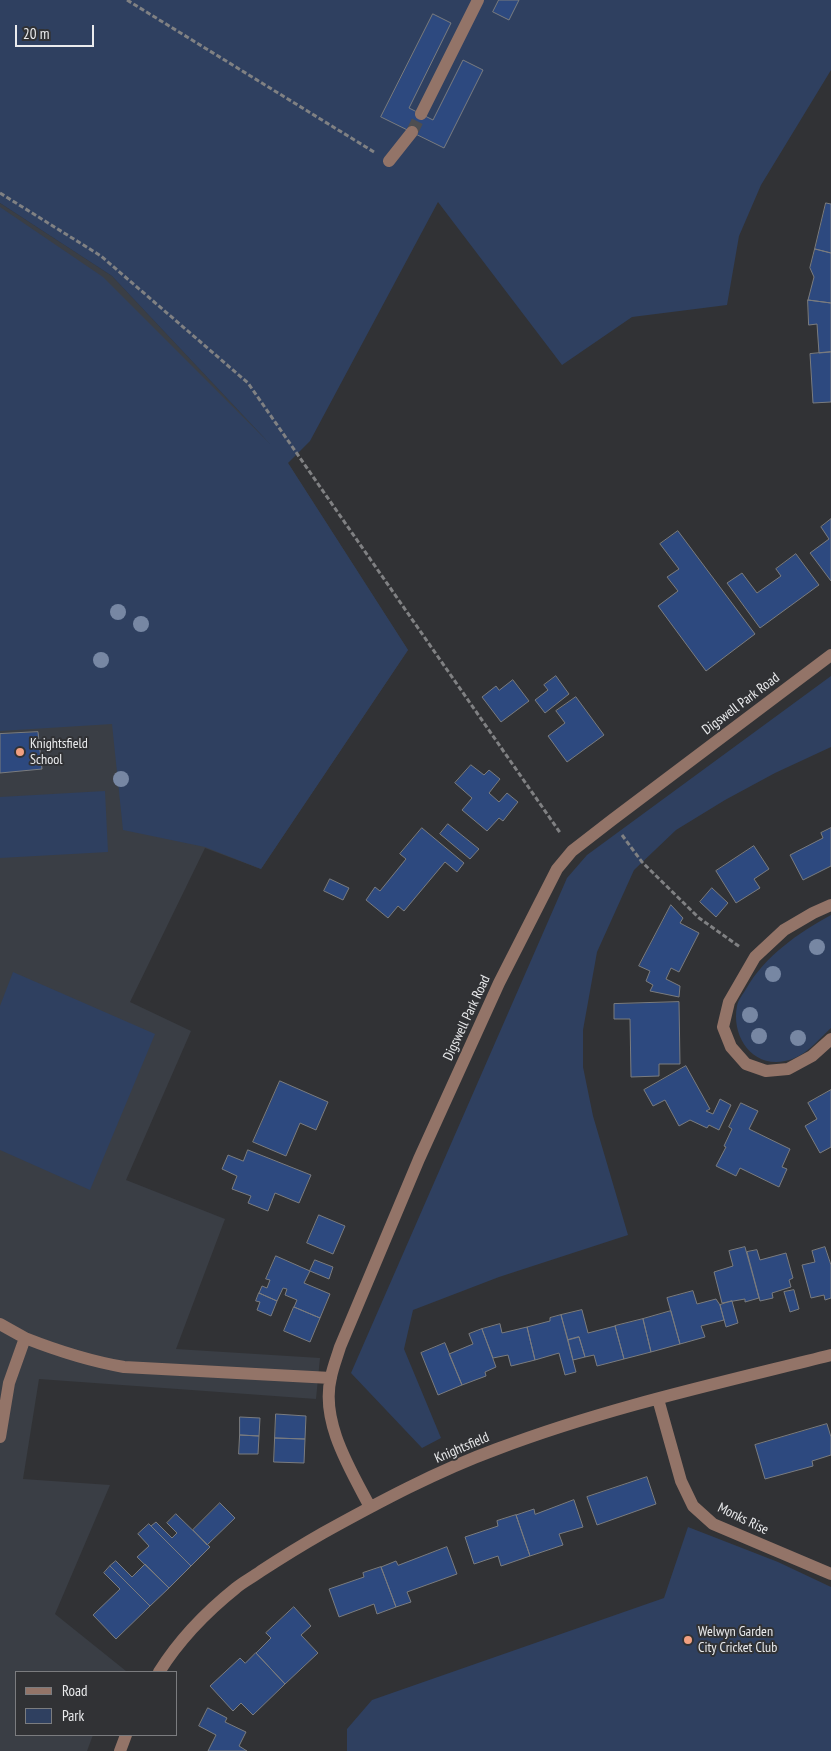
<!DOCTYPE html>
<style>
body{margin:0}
#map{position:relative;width:831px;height:1751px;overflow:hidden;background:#313235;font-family:"PT Sans Narrow",sans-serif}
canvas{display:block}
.legend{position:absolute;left:15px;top:1671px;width:162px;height:65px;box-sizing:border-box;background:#313235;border:1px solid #7b7c7f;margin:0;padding:6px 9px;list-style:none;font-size:15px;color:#eaebed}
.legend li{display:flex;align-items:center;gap:10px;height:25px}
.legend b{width:25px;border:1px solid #7b7c7f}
.scale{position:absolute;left:15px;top:25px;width:79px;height:22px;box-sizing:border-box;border:2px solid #eaebed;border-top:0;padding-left:6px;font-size:15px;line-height:18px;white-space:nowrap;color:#eaebed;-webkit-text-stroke:4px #313235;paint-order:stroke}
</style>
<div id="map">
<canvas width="831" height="1751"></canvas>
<ul class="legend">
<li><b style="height:6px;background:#937468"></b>Road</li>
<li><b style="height:14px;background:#2f4060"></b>Park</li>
</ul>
<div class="scale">20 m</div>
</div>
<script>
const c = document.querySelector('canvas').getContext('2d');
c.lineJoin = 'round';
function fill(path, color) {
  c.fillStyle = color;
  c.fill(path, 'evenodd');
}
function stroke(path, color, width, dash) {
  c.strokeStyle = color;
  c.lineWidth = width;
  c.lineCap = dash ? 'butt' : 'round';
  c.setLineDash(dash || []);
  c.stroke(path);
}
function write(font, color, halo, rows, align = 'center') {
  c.font = font + ' "PT Sans Narrow",sans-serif';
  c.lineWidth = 4;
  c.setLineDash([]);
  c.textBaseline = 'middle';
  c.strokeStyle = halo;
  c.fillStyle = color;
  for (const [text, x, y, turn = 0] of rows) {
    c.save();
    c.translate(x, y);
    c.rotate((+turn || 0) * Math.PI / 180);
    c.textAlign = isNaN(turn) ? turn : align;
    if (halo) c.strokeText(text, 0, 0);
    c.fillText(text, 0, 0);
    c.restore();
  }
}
fill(new Path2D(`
 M0 203 112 276 288 463 408 650 261 869 205 848 130 1002 191 1031 126 1180 225 1219 176 1349 320 1358 316 1399 39 1379 23 1479 110 1485 55 1614 126 1671V1672H16V1735H93L87 1751H0Z`), '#3a3e45');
fill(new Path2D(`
 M0 0H831V70L761 185 739 236 727 305 632 317 562 365 438 202 310 441 288 463 408 650 261 869 205 847 123 830 112 724 0 731V207L103 277 270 444 112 276 0 203Z
 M831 676V747L775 773 725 800 676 830 634 870 597 952 583 1030V1067L593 1116 628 1235 499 1277 413 1310 404 1349 441 1438 422 1448 351 1373 567 878 587 855Z
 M105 791 108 852 0 858V797Z
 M831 915V1028C818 1040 804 1058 785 1061 752 1068 731 1036 737 1006 738 1000 743 994 746 989 765 956 798 933 831 915Z
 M13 972 155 1034 90 1190 0 1150V1006Z
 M688 1527 778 1562 831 1587V1751H347V1729L372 1700 664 1598Z`), '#2f4060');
const building = new Path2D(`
 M499 0H519L509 20 493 12Z
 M433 14 451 23 409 108 433 120 463 60 483 70 444 148 381 117Z
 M826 203 831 204V253L815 249Z
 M815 249 831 253V303L808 300 814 277 810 268Z
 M808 300 831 303V352L819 353 817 324 809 325Z
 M831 352V402L813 403 810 354Z
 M831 519V581L810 553 829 539 821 527Z
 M678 531 755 634 706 671 658 606 678 591 667 577 679 569 660 544Z
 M796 554 819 585 760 628 727 583 742 573 757 593 781 576 776 569Z
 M556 676 569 694 545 713 535 700 548 690 544 685Z
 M513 680 529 701 501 722 482 697 496 686 499 690Z
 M576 697 604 735 567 762 548 736 565 723 556 711Z
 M38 732 42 769 0 773V734Z
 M471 765 484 775 489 770 500 779 489 793 499 802 507 793 518 802 503 821 499 818 487 831 462 810 472 798 455 783Z
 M448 824 479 849 470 859 440 834Z
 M422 828 464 863 457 872 445 862 404 911 398 906 388 918 366 900 375 887 380 891 406 859 400 854Z
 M831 828V866L803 880 790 855 823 838 821 833Z
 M754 846 769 869 754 879 760 888 736 903 716 871Z
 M330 879 349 888 343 900 324 891Z
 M712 888 728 903 716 917 700 902Z
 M671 905 683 918 680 923 699 933 679 972 671 968 666 979 680 986 679 997 650 991 653 985 646 981 650 971 639 966Z
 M679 1002 680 1064H659V1076L631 1077 630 1019H614V1004Z
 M686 1066 710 1109 706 1111 713 1114 720 1099 731 1105 719 1130 709 1125 707 1128 690 1120 679 1126 665 1100 653 1106 644 1090Z
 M280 1081 328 1102 316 1130 300 1123 286 1156 253 1142Z
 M831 1090V1147L820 1153 805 1126 817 1119 808 1103Z
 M741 1103 758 1111 749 1129 790 1149 782 1167 787 1169 779 1187 740 1168 736 1176 716 1166 726 1147 724 1146 732 1129 729 1127Z
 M248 1150 311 1175 299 1203 275 1193 268 1211 248 1203 251 1196 232 1189 237 1176 222 1169 228 1155 243 1161Z
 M319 1215 345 1226 333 1254 307 1243Z
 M745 1247 759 1298 745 1302V1299L722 1303 714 1272 733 1266 729 1251Z
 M825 1247 831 1265V1298L825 1300 824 1295 811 1298 802 1265 815 1262 812 1251Z
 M757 1250 760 1260 786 1253 793 1278 789 1280 791 1287 772 1293 773 1298 760 1301 747 1252Z
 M276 1256 310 1271 304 1283 330 1294 320 1318 294 1307 297 1300 285 1295 287 1289 283 1288 277 1301 259 1293 262 1286 267 1288 270 1280 266 1279Z
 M315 1260 333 1267 329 1279 310 1271Z
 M794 1290 799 1309 790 1312 784 1292Z
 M693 1291 697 1304 716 1299 720 1305 724 1320 701 1326 705 1337 680 1344 667 1298Z
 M259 1293 277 1301 271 1316 257 1310 260 1302 256 1301Z
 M732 1301 738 1323 726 1327 720 1305Z
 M294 1307 320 1318 310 1342 284 1331Z
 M582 1310 588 1333 615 1326 624 1359 597 1366 594 1355 585 1357 579 1337 568 1340 561 1315Z
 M671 1311 680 1344 651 1352 643 1319Z
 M561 1315 576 1372 565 1375 559 1353 535 1360 527 1327 550 1321V1318Z
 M643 1319 651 1352 624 1359 615 1326Z
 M500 1324 502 1333 527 1327 535 1360 511 1366 508 1355 493 1358 482 1329Z
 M482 1329 496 1367 485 1372 486 1376 462 1385 449 1354 473 1344 469 1334Z
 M579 1337 585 1357 573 1360 568 1340Z
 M445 1343 462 1385 438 1395 421 1353Z
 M276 1414 306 1416 305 1439 275 1438Z
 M240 1417 260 1418 259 1436 240 1435Z
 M827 1424 831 1437V1455L812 1461 813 1466 765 1479 755 1445Z
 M240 1435 259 1436 258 1454H239Z
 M275 1438 305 1439 304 1463 274 1462Z
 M647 1477 656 1504 597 1525 587 1497Z
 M574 1500 583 1527 559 1534 563 1545 530 1556 516 1515 534 1509 535 1514Z
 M220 1503 235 1518 207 1545 193 1530Z
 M176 1514 210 1547 191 1566 151 1526 156 1522 172 1538 177 1533 167 1523Z
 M516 1515 530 1556 501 1566 498 1556 474 1564 465 1537 498 1526 497 1521Z
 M149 1524 191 1566 169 1588 137 1557 149 1546 138 1534Z
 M447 1547 457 1574 407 1592 411 1602 396 1607 381 1567 396 1561 398 1565Z
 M116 1561 132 1577 145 1564 169 1588 150 1606 110 1566Z
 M110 1566 150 1606 116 1639 93 1615 120 1589 104 1573Z
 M381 1567 396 1607 377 1614 374 1604 339 1617 329 1589 364 1577 363 1573Z
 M294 1607 311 1626 301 1635 318 1653 285 1684 256 1653 271 1638 266 1633Z
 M256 1653 285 1684 253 1715 241 1703 233 1711 210 1686 240 1658 245 1663Z
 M208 1708 227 1718 225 1722 246 1732 239 1746 247 1751H208L216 1735 199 1726Z`);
fill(building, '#2d497f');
stroke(building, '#7a7c7f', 1);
stroke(new Path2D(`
 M412 132 421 114`), '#4d4e51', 12, [12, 6]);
stroke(new Path2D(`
 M127 0 374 152
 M0 193 101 256 248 383 561 834
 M622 835 642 862 699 918 740 947`), '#808183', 3, [5, 2.5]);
stroke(new Path2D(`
 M421 114 478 0
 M389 161 412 132
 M831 905 813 913 784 930 755 957 729 1002 723 1027 731 1047 746 1064 766 1071 788 1069 812 1056 831 1039
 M0 1324 25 1338
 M658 1399 681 1481 693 1506 713 1524 831 1574
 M0 1437 9 1383 25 1338C58 1351 89 1361 124 1367L331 1378
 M370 1507C350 1469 320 1421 331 1377 333 1367 337 1357 340 1347L419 1159 499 983 557 869 572 851 612 820 831 655
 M159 1672C179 1640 206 1612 236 1588 243 1582 253 1577 261 1571 281 1558 302 1545 323 1533 379 1502 437 1471 497 1449 605 1408 719 1383 831 1355
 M120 1751 126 1735`), '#937468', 12);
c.fillStyle = '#7787a3';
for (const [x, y] of [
 [118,612],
 [141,624],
 [101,660],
 [121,779],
 [817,947],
 [773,974],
 [750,1015],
 [759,1036],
 [798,1038]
]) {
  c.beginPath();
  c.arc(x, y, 8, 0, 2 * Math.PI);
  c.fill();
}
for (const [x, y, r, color] of [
 [20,752,5,"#f2a080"],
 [688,1640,5,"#f2a080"]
]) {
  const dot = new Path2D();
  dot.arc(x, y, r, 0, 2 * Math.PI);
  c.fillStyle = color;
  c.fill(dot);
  stroke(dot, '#313235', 2);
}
write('14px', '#eaebed', '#313235', [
 ["Digswell Park Road",741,704,-37],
 ["Digswell Park Road",467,1018,-65],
 ["Knightsfield",462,1448,-23],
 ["Monks Rise",743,1519,26]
]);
write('14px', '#eaebed', '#313235', [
 ["Knightsfield",30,744],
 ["School",30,760],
 ["Welwyn Garden",698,1632],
 ["City Cricket Club",698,1648]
], 'left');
</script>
